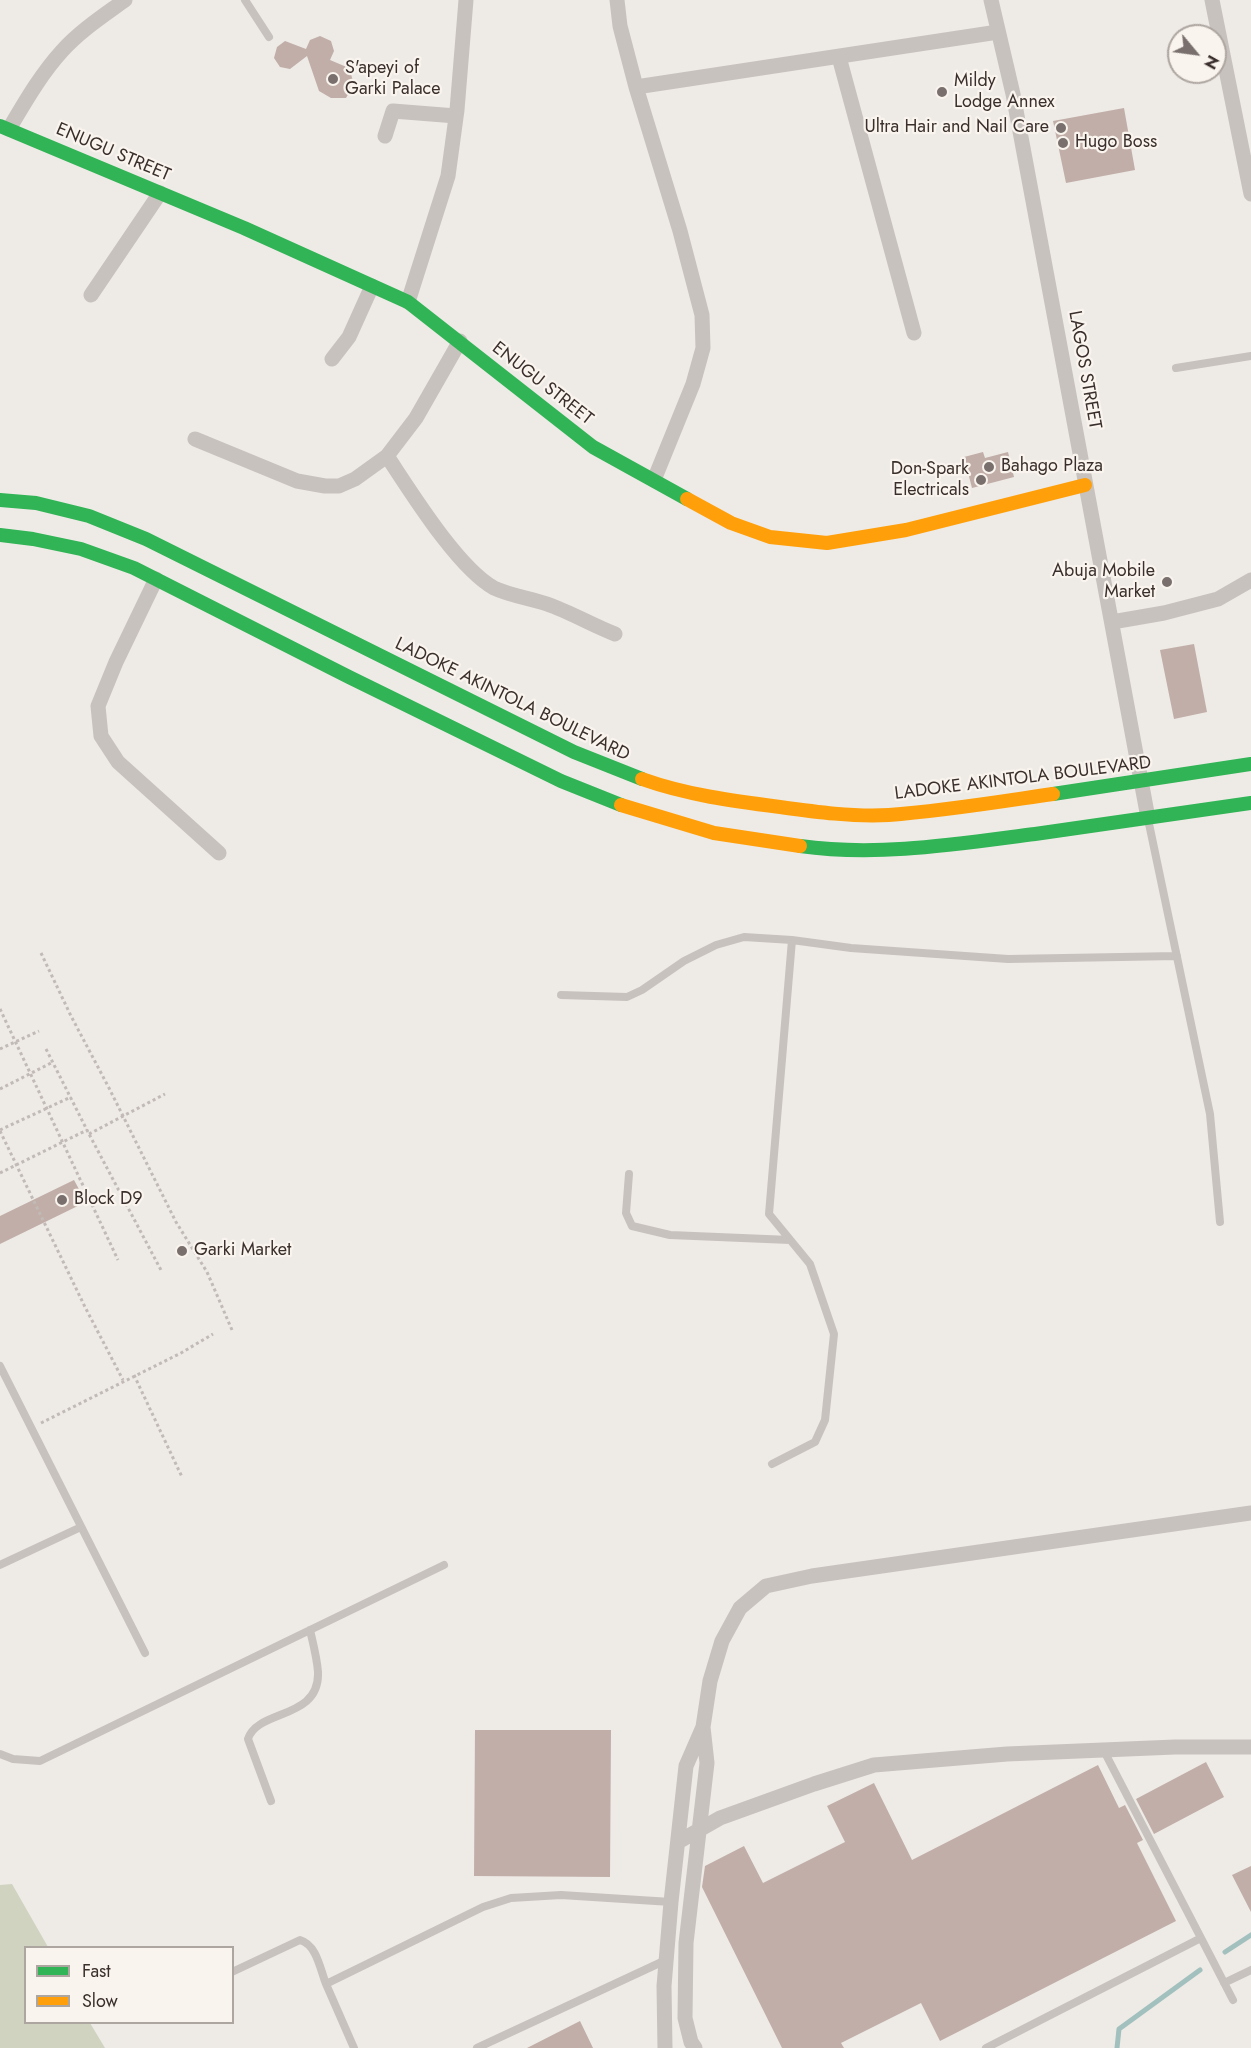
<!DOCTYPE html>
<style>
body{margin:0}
#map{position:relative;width:1251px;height:2048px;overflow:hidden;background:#eeeae6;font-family:Jost,sans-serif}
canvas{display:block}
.legend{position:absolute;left:24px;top:1946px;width:210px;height:78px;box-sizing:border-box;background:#faf4ee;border:2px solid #ada5a0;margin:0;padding:8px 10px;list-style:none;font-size:18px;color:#3a2f2c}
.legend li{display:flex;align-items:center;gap:12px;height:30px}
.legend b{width:30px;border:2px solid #ada5a0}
.north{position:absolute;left:1167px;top:24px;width:60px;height:60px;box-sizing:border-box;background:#faf4ee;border:2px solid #ada5a0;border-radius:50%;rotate:119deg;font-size:16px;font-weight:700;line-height:24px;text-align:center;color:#3a2f2c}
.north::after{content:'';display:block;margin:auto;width:21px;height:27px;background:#79706d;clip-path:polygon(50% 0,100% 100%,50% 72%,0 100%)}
</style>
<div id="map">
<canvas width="1251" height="2048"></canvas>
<ul class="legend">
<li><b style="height:8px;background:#30b455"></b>Fast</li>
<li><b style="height:8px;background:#ff9f0a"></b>Slow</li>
</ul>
<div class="north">N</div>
</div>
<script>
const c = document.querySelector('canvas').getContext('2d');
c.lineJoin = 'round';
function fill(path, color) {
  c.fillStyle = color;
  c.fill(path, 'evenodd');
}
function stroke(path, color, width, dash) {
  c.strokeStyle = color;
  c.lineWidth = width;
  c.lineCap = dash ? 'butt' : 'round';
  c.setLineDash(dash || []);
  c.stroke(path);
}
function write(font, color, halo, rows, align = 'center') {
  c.font = font + ' Jost,sans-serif';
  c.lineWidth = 4.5;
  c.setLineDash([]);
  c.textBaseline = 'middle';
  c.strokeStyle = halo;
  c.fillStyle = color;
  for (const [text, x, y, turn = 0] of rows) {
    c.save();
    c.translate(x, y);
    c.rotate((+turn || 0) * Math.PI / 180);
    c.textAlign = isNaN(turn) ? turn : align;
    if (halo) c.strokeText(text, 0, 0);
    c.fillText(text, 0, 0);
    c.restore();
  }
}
fill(new Path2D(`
 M12 1884 48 1947 26 1948V2022L90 2023 105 2048H0V1885Z`), '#d1d3c1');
stroke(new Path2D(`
 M1225 1952 1251 1935
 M1117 2048 1119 2029 1200 1970`), '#a2c0be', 5);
fill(new Path2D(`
 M320 36 331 41 334 51 330 60 349 68 354 84 346 98H331L319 91 307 56 290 69 280 67 274 58 277 47 285 41 306 49 310 40Z
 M1124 108 1135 170 1066 183 1053 121Z
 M983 452 985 458 1008 452 1014 477 972 488 964 457Z
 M1194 644 1207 712 1174 719 1160 650Z
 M74 1180 86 1202 0 1244V1216Z
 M475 1730H611L610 1877 474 1876Z
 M1206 1762 1224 1797 1154 1834 1136 1799Z
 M1098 1765 1119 1808 1125 1805 1143 1840 1137 1843 1176 1921 940 2041 921 2003 841 2043 844 2048H782L702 1887 705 1866 744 1846 763 1883 845 1842 827 1806 874 1783 912 1860Z
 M1251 1866V1912L1232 1875Z
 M580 2021 593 2048H527Z`), '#c1aea8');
stroke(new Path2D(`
 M41 953 71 1016 109 1088 176 1222 207 1272 232 1330
 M0 1009 118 1260
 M0 1049 39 1031
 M46 1049 89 1134 162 1272
 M0 1089 53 1062
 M0 1130 71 1097
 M0 1131 85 1307 123 1380
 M89 1134 165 1094
 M0 1173 87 1130
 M134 1375 182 1477
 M41 1423 181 1353 213 1334`), '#c1bab6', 3, [3, 3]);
stroke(new Path2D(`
 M245 0 269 37
 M1176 368 1251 356
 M1148 819 1210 1114 1220 1222
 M561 995 627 997 642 990 684 961 716 945 744 937 792 940 851 948 1008 959 1177 956
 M629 1174 626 1213 632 1226 670 1235 790 1240
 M0 1366 145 1653
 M772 1464 815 1442 825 1420 834 1334 810 1264 769 1214 792 940
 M0 1565 81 1527
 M1104 1751 1201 1938
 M0 1754 13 1759 40 1761 444 1565
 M271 1801 248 1739C257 1709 320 1720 318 1672 317 1658 313 1643 310 1630
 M232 1972 300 1940C317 1945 320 1969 326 1984
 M1224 1983 1251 1970
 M354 2048 326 1984 483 1907 511 1898 561 1895 671 1902
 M477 2048 666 1960
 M986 2048 1201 1938 1233 2000`), '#c8c2be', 8);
stroke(new Path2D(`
 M617 0 620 26 636 87 680 231 702 315 703 348 693 384 654 480
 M991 0 1013 94 1148 818
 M1212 0 1251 194
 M839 57 914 333
 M636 87 998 32
 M9 129C25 102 41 74 62 51 80 31 103 16 125 0
 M385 136 393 111 456 116
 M91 295 160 193
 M408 302 448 176 457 110 466 0
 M332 359 349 337 372 286
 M195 439 297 481 325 486H339L355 479 387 456 416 418 460 341
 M387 456C411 492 457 567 494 588 511 596 530 598 547 604 570 612 592 625 615 634
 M156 579 116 662 98 706 101 736 118 762 219 853
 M1112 622 1164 613 1218 599 1251 580
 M678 1842 720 1818 814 1784 874 1765 1007 1754 1175 1747H1251
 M665 2048 664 1986 671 1902 686 1766 703 1727
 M695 2048 691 2042 685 2018 686 1943 707 1763 703 1727 710 1681 722 1641 740 1608 766 1586 812 1576 1251 1513`), '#c8c2be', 15);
stroke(new Path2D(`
 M0 126 244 228 408 302 593 447 687 499
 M0 500 36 503 89 516 146 539 574 752 642 779
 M0 535 33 539 81 549 134 568 349 677 561 781 621 805
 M1053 794 1251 764
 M800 846C878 857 957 844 1035 834 1107 823 1179 813 1251 803`), '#30b455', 14);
stroke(new Path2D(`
 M687 499 731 523 770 537 827 543 906 530 1085 485
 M642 779C687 795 733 801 780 807 816 812 853 817 889 815 944 811 998 802 1053 794
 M621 805 714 833 800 846`), '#ff9f0a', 14);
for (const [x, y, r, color] of [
 [333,79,6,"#79706d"],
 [942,92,6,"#79706d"],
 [1061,128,6,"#79706d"],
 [1063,143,6,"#79706d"],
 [989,467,6,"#79706d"],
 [981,480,6,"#79706d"],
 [1167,582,6,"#79706d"],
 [62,1200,6,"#79706d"],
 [182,1251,6,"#79706d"]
]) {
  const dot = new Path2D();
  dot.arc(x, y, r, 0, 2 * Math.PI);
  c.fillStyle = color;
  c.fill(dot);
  stroke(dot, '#faf4ee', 2);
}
write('18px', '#3a2f2c', '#faf4ee', [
 ["S'apeyi of",345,69],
 ["Garki Palace",345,90],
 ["Mildy",954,82],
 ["Lodge Annex",954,103],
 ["Ultra Hair and Nail Care",1049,128,"right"],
 ["Hugo Boss",1075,143],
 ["Bahago Plaza",1001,467],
 ["Don-Spark",969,470,"right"],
 ["Electricals",969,491,"right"],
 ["Abuja Mobile",1155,572,"right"],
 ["Market",1155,593,"right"],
 ["Block D9",74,1200],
 ["Garki Market",194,1251]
], 'left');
write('18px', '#3a2f2c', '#faf4ee', [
 ["ENUGU STREET",113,153,23],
 ["LAGOS STREET",1084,370,80],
 ["ENUGU STREET",542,384,38],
 ["LADOKE AKINTOLA BOULEVARD",512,700,26],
 ["LADOKE AKINTOLA BOULEVARD",1023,779,-7]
]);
</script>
